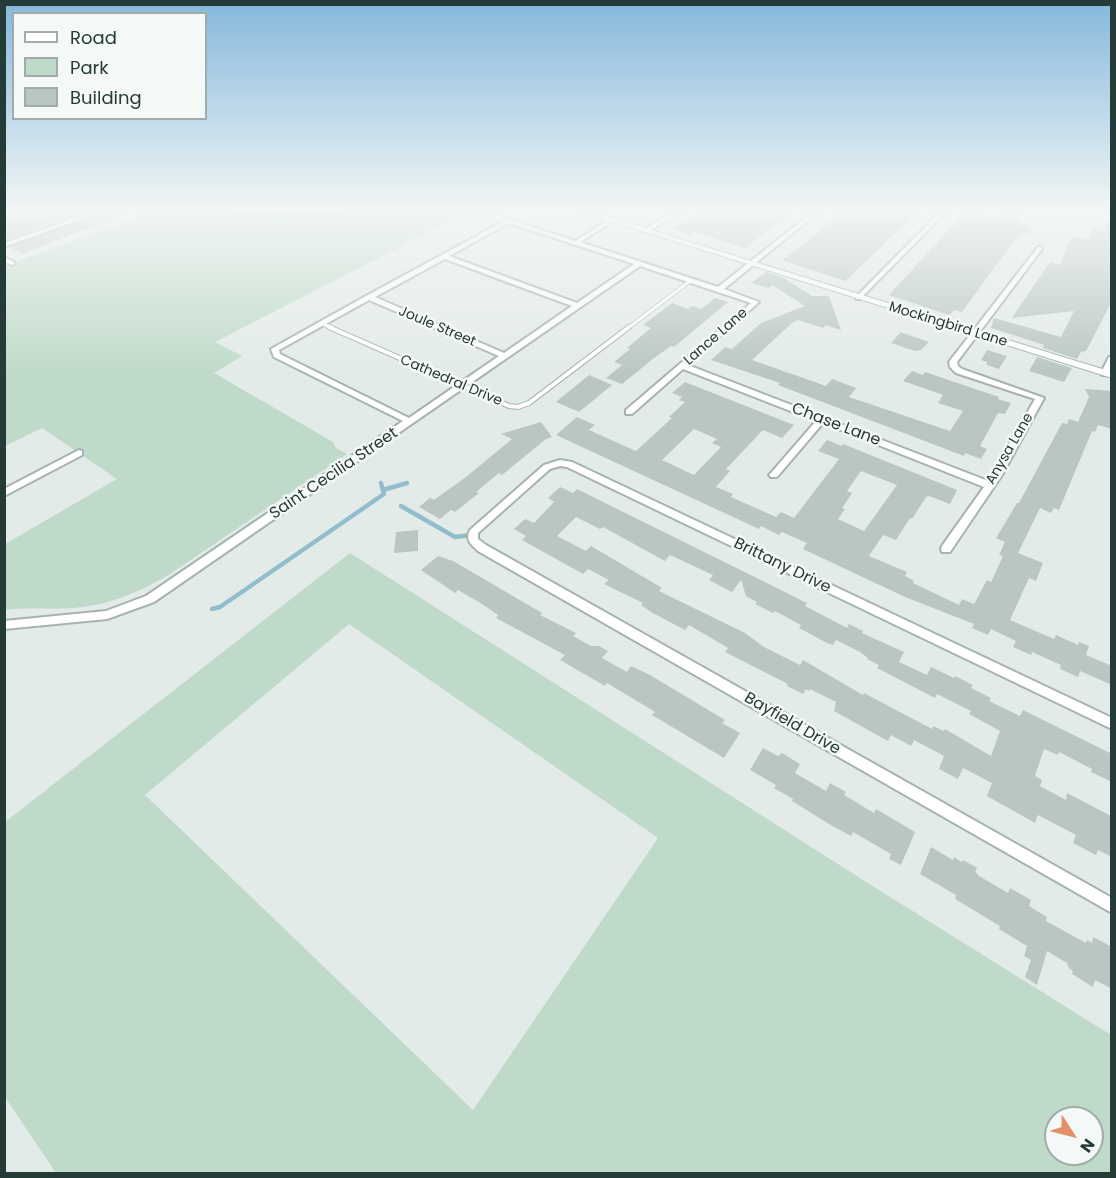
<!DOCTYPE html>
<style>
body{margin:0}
#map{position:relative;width:1116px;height:1178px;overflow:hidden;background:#e3ebe8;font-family:Poppins,sans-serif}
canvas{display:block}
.frame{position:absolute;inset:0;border:6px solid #253b37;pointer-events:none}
.legend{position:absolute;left:12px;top:12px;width:195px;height:108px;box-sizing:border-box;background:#f4f8f6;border:2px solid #a1acaa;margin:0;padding:8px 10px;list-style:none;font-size:18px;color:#253b37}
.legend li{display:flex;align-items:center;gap:12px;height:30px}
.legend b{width:30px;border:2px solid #a1acaa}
.north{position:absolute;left:1044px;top:1106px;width:60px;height:60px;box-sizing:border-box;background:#f4f8f6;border:2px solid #a1acaa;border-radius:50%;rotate:126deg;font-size:16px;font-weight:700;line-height:24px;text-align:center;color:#253b37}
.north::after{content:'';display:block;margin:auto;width:21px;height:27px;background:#e3906a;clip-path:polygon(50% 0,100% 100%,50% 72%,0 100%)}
</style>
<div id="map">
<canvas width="1116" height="1178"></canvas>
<div class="frame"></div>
<ul class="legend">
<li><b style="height:8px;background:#fff"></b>Road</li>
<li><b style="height:16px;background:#bfdac8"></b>Park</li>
<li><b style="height:16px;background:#b9c6c2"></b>Building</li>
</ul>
<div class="north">N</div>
</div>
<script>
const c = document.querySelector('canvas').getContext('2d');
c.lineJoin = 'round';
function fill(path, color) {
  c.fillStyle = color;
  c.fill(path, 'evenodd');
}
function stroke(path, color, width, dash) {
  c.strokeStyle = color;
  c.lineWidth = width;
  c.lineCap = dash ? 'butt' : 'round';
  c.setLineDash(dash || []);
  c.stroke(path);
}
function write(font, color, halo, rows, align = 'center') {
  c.font = font + ' Poppins,sans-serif';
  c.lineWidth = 5;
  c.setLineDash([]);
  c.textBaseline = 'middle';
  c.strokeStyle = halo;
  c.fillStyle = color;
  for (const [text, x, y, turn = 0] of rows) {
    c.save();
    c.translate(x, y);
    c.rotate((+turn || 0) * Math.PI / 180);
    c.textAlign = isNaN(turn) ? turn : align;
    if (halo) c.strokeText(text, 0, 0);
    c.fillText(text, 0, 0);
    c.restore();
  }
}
fill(new Path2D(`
 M156 210H226L236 217 267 222 332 219 346 210H472L215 342 242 356 214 373 333 442 336 448 347 454 173 572C143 591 110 605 74 608 51 610 28 607 5 610V544L117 479 42 428 5 446V266Z
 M350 553 871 885 1111 1035V1173H56L5 1097V822ZM349 624 658 838 473 1110 145 795ZM1056 1118H1092V1154H1056Z`), '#bfdac8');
fill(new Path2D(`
 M226 210H346V211L342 215 332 219C307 221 244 230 226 210Z`), '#91beca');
stroke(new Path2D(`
 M383 490 407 483
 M401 506 455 537 472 535
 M212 609 220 607 384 494 381 483`), '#91beca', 4.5);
fill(new Path2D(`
 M4 210H93L4 240Z
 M109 210 133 211 22 254 10 247Z
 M703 210H723L743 215 744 210H794L745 248 694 232 690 235 672 229Z
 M849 210H872L890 214 901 210H920L845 281 782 260 827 226 824 225 841 212 845 213Z
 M1003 210H1019L1016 218 1033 232 1018 235 962 312 955 310 949 315 889 295 965 212 999 218Z
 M1112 213V301L1086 351 1081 352 1077 359 1043 348 1044 345 1026 339 991 328 994 318 1061 337 1074 311 1012 318 1050 262 1060 265 1072 236 1088 240 1094 228 1102 230Z
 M766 272 782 277 812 296H829L841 330 826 325 823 328 798 320 792 323 752 360 826 386 832 379 856 388 849 397 950 431 963 411 938 403 943 395 903 381 912 371 923 375 925 372 999 397 998 399 1011 403 1005 414 998 413 980 446 987 449 981 459 965 453 964 456 778 385 780 383 711 360 725 347 732 349 761 323 805 306 772 285 769 288 751 283Z
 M715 298 728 302 674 347 671 346 654 358 622 384 606 378 622 365 614 362 630 349 627 348 651 328 643 325 672 303 688 309 692 306 701 309Z
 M901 332 903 333 929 342 921 350 915 351 891 343Z
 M987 350 1007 356 999 369 987 365V362L981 360Z
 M1037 357 1072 368 1064 382 1029 371Z
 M589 375 612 385 579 412 556 402Z
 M685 382 794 425 782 438 763 430 726 469 730 471 716 487 733 494 731 497 776 517 781 512 794 518 839 459 818 451 827 440 842 446 843 444 957 490 950 504 929 496 926 497 912 519 910 518 896 540 883 535 869 556 907 572 905 576 914 581 913 583 959 605 962 599 974 604 987 580 991 582 1003 556 999 555 1005 542 996 538 1017 503H1019L1062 423 1067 424 1069 419 1078 422 1089 397 1085 389 1112 391V429L1098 425 1095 432 1092 431 1059 510 1054 508 1051 513 1040 508 1018 553 1043 563 1036 581 1029 578 1010 620 1054 639 1056 635 1078 645 1079 642 1089 646 1086 655 1112 666V685L1080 671 1078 677 1060 669 1061 665 1032 652 1031 655 1013 647 1016 641 991 629 988 635 972 628 974 624 905 597 803 549 807 543 782 532 779 535 761 526 759 529 556 435 577 417 595 425 589 430 636 451 672 418 669 417 685 402 679 400 682 397 672 393ZM694 429 717 439 712 443 721 447 694 475 662 460ZM861 471 897 485 864 531 838 519 845 509 842 508 852 493 847 491Z
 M541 422 552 437 546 439 502 475 499 473 476 492 479 493 455 512 451 510 440 519 419 507 430 498 434 500 466 477 512 439 501 434Z
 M560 487 573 493 577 489 807 603 805 606 847 628 849 624 863 631 862 633 904 652 899 662 927 675 931 667 954 678 955 676 973 685 971 688 991 698 989 701 1020 716 1023 710 1112 754V782L1091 772 1092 769 1059 752 1058 755 1044 749 1035 776 1042 780 1040 786 1066 800 1067 793 1111 816 1112 857 1098 850 1096 855 1073 843 1076 835 1038 815 1035 823 987 796 992 783 963 768 958 779 939 769 944 756 914 740 911 746 891 735 888 741 834 711 836 702 810 689 809 691 806 689 803 694 787 686 788 684 725 652 728 648 689 625 685 630 651 612 641 605 643 603 604 584 609 580 588 569 583 574 522 540 526 536 514 529 525 519 534 523 554 502 548 498ZM576 517 600 529 603 527 665 561 670 555 713 575 709 580 732 592 741 580 746 596 757 602 755 604 773 613 775 611 801 625 799 628 827 643 833 645 836 640 860 652 868 658 867 659 879 665 877 668 935 698 937 694 971 711 969 714 1000 731 991 756 945 729 944 731 933 726 932 729 864 693 863 695 803 660 800 665 764 647 745 633 659 591 662 588 591 546 586 551 557 536Z
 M418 530V551L394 553 396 532Z
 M438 556 453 561 542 613 540 615 576 633 573 636 591 646H599L608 651 602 658 627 672 631 666 650 675 725 720 722 723 740 733 724 758 652 715 655 712 607 683 605 686 560 660 565 655 496 618 498 615 482 604 458 590 455 593 421 570Z
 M763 748 778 756 782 753 800 764 795 773 826 791 830 783 846 792 844 795 874 813 876 809 915 832 901 865 889 859 891 854 853 832 851 836 829 824 792 801 793 799 774 788 776 785 750 770Z
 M931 847 953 860 954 857 962 862 963 860 977 868 975 872 979 876 1008 893 1010 888 1031 900 1029 906 1047 917 1046 921 1086 943 1087 940 1092 943 1093 937 1112 947V989L1095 980 1093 987 1072 974 1073 971 1069 968 1067 963 1047 951 1037 985 1025 977 1031 960 1024 956 1027 946 999 929 1000 926 955 899 956 895 920 874Z`), '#b9c6c2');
const serviceFar1 = new Path2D(`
 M321 323 333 328
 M628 328 690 281`);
const service = new Path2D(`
 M329 327 509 406 518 407 529 403 629 327`);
const minor = new Path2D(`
 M99 210H107L4 247V243Z
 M472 210H480L575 241 610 219H614V221L580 242 718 287 815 210H821L724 289 759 302 688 365 988 481 1035 399 956 373 950 367 949 362 1038 247H1042V249L957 362 958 366 962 369 1044 398 1002 475 950 552H942L941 549 942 546 984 487 823 423 777 477H771L769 475 771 473 816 421 683 369 632 414H626V410L751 303 640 266 154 602 107 619 4 629V621L106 611 146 596 403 421 274 357 271 349 366 296 504 221ZM509 223 634 264 577 303 449 256ZM445 259 572 306 504 353 375 297ZM369 300 499 356 409 418 280 354 279 350Z
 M675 210H682L648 232 643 231Z
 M942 210H948L860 299H856V297Z
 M4 257 14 262 15 263 12 265 4 262Z
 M1109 357H1112V368L1108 375H1102L1101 373Z
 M79 450 82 451V455L4 496V489Z
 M560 460 572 462 1112 718V729L567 467 560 466 550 469 478 533V539L486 545 1112 898V913L478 551C471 544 465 540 470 530L544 465Z`);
const tertiary = new Path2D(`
 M575 210H586L1112 372V378Z`);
stroke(serviceFar1, '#a6b3af', 4.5);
stroke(service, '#a6b3af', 6);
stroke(minor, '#a6b3af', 4);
stroke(tertiary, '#a6b3af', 2);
stroke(serviceFar1, '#fff', 3);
stroke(service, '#fff', 4);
fill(minor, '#fff');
fill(tertiary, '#fff');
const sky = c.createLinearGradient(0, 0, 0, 375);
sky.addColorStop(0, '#85b8dc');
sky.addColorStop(0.56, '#f2f6f5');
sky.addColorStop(1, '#f2f6f500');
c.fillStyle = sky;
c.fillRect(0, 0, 1116, 375);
write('14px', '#253b37', '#f4f8f6', [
 ["Mockingbird Lane",948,325,17],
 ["Joule Street",437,327,23],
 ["Lance Lane",716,337,-41],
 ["Cathedral Drive",451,381,23],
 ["Anysa Lane",1010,449,-60]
]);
write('16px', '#253b37', '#f4f8f6', [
 ["Chase Lane",836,425,21],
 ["Saint Cecilia Street",334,474,-34],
 ["Brittany Drive",782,566,26],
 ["Bayfield Drive",792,724,30]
]);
</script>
